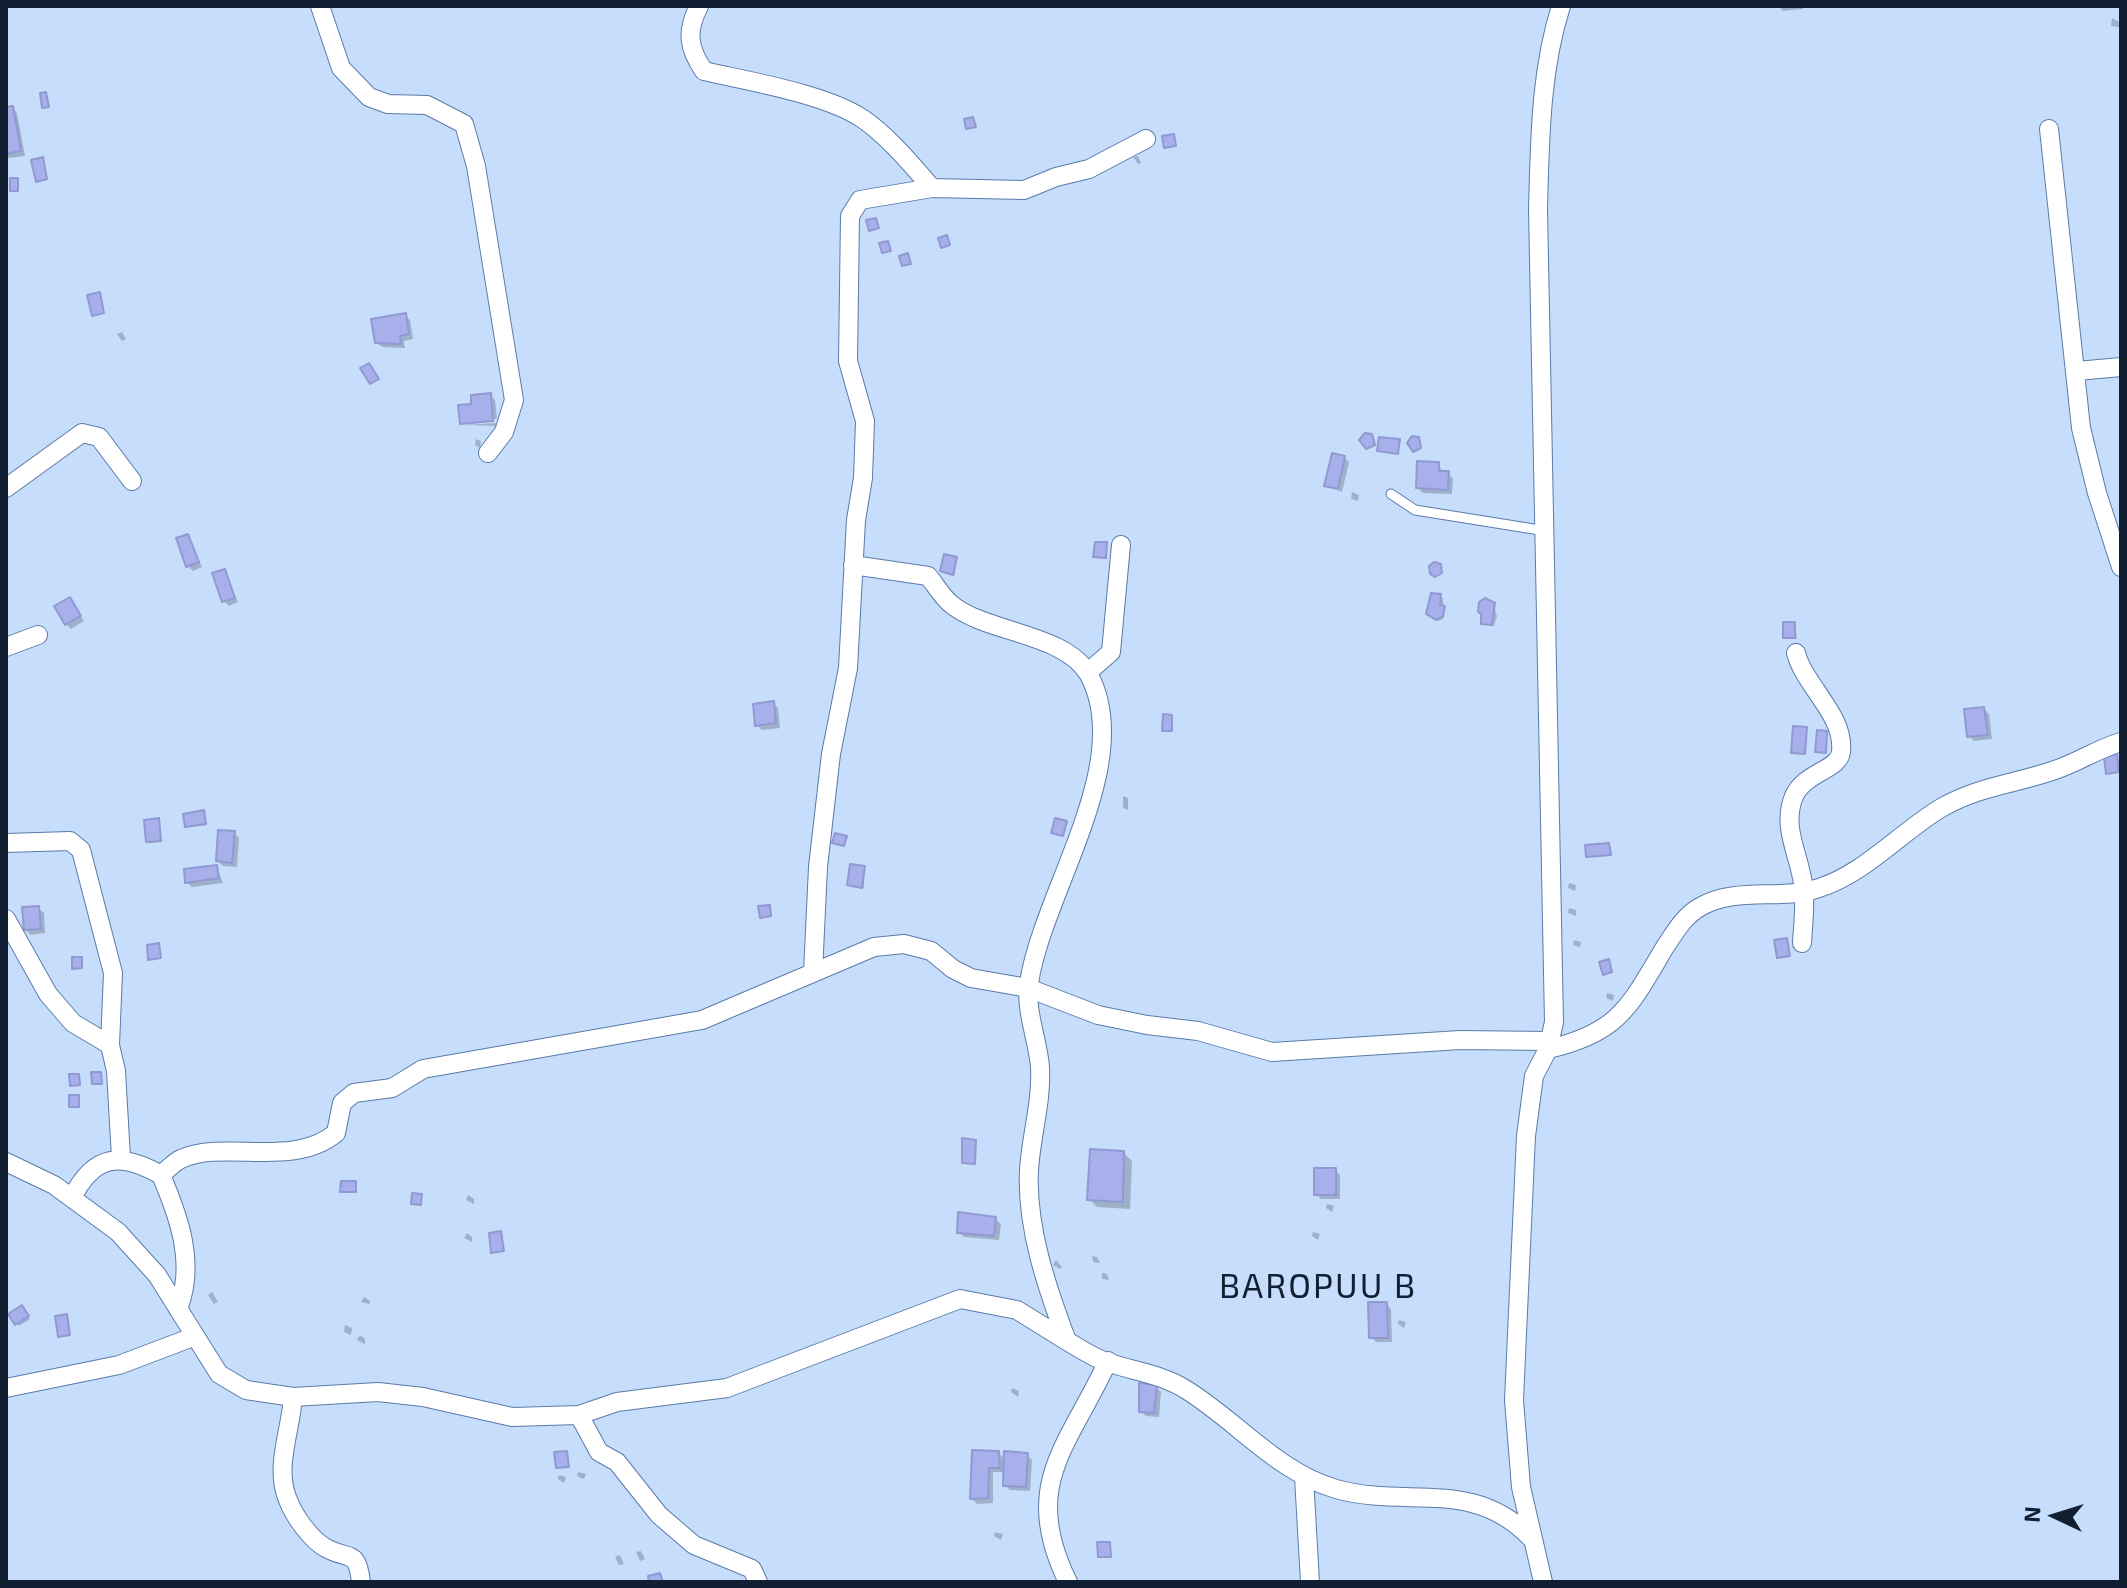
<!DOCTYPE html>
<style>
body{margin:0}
#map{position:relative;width:2127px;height:1588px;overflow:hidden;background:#c7ddfc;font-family:"Exo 2",sans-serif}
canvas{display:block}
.frame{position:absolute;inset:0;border:8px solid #121f32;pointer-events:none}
.north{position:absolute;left:2015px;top:1476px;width:80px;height:80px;-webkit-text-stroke:6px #c7ddfc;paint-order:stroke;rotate:274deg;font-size:22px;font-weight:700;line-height:32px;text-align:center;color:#121f32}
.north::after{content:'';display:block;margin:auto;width:28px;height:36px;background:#121f32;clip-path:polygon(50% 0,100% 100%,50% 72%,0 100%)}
</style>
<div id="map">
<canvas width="2127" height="1588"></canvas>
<div class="frame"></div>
<div class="north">N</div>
</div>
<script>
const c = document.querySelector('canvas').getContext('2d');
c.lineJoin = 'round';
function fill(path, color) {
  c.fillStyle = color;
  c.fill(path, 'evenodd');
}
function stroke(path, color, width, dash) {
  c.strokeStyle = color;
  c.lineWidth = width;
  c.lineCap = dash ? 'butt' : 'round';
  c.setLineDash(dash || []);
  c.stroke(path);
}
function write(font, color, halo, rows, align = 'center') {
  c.font = font + ' "Exo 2",sans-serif';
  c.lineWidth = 6;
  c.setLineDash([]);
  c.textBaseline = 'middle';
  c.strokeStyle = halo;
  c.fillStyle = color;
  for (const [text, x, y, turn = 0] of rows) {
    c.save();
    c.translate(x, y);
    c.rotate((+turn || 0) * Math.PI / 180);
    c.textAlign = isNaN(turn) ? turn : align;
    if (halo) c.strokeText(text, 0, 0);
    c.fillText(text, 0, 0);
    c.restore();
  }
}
fill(new Path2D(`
 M1780 6H1803V9L1782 11Z
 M2112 18 2119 22V27L2111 26Z
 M12 108 17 113 25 156 9 158 6 155V109Z
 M1138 156 1141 163 1138 164 1133 157Z
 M405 315 410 320 413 339 404 341 405 348 382 347 376 342Z
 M122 332 126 339 122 341 117 334Z
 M490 395 495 400 497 419 463 421V425L462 423 474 406Z
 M497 423V426L464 425Z
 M476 439 481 441 480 448 475 445Z
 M1344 457 1349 462 1342 492 1327 485Z
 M1438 463 1443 473 1453 478 1452 494 1423 493 1418 488Z
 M1352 492 1359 495 1358 501 1351 499Z
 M188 536 202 567 193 571 188 566Z
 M956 559 955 575 942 571Z
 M224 571 238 602 229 606 224 601Z
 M1432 596 1443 598 1444 618 1439 621 1431 616 1428 605Z
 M69 599 84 621 71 629 66 624Z
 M1493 605 1497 616 1494 626 1485 625Z
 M1795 624 1797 639H1787L1785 637Z
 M773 703 778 708 780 728 762 730 757 725Z
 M1984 709 1989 714 1992 739 1974 741 1969 736Z
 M1806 729V754H1795L1794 752Z
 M1123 796 1128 798V810L1123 808Z
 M203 812 207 825 187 826Z
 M158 820 162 842 150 843 148 841Z
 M234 833 239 838 237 867 223 866 218 861Z
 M1609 845 1612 856H1588Z
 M216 867 223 883 192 887 187 882Z
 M864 868V888L851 887 849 885Z
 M1569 883 1576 885 1575 891 1568 888Z
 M38 908 44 913 45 933 31 935 26 930Z
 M1569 908 1576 910V916L1568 913Z
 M1574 940 1581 942 1580 947 1573 945Z
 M1607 993 1614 995 1613 1001 1606 998Z
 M1124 1153 1132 1161 1130 1209 1097 1207 1089 1199Z
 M1335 1170 1340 1175V1199H1321L1316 1194Z
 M468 1195 474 1199V1204L466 1200Z
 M1327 1204 1334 1206 1332 1212 1326 1208Z
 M996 1219 1001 1224 999 1240 964 1237 959 1232Z
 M1313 1232 1320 1234 1318 1240 1312 1236Z
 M467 1233 472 1237V1242L464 1238Z
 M1092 1256 1097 1257 1100 1263 1093 1262Z
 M1056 1260 1062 1267 1060 1269 1053 1265Z
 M1102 1273 1107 1274 1109 1280 1102 1279Z
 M212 1292 218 1302 214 1304 208 1295Z
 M364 1297 370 1301V1304L361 1302Z
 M1386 1304 1391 1309 1392 1342H1376L1371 1337Z
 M23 1309 30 1319 19 1326 11 1315Z
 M1399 1320 1406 1322 1404 1328 1398 1324Z
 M345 1325 352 1328 351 1335 344 1332Z
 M360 1335 365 1339V1344L357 1340Z
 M1156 1387 1161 1392 1159 1417 1146 1416 1141 1411Z
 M1012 1388 1019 1391 1018 1397 1011 1392Z
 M973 1452 998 1453 1006 1460 1027 1455 1032 1460 1030 1491 1010 1490 1005 1485V1472H993V1503L977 1504 972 1499Z
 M578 1472 586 1474 584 1479 577 1476Z
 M559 1475 566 1477 564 1483 558 1479Z
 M995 1532 1003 1534 1001 1540 994 1536Z
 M641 1551 645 1559 640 1561 636 1552Z
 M620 1555 624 1564 619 1565 615 1557Z`), '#0003');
const building = new Path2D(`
 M46 92 49 107 42 108 40 93Z
 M13 106 21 151 6 154V107Z
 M973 117 976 127 966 129 964 119Z
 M1174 134 1176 146 1164 148 1162 136Z
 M43 157 47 179 36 182 31 160Z
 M10 178H18V191H10Z
 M876 218 879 228 869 231 866 220Z
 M947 235 950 245 941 248 938 238Z
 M888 241 891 251 882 253 879 243Z
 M908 253 911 264 902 266 899 256Z
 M100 292 104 313 92 316 87 295Z
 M406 313 409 334 400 336 401 344 375 343 371 319Z
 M369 363 379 379 370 384 360 368Z
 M491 393 493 421 460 424 458 405 471 404V395Z
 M1365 433 1372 434 1375 445 1366 449 1359 440Z
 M1412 436 1419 437 1421 448 1413 452 1407 443Z
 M1379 437 1400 439 1398 454 1377 451Z
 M1332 453 1345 456 1338 489 1324 486Z
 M1417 461 1439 462V471H1449L1448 490 1416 488Z
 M188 534 199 562 186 567 176 538Z
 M1095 542H1107L1106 558 1093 557Z
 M944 554 957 557 953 575 940 571Z
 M1434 562 1441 564 1442 573 1435 577 1430 574 1429 566Z
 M225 569 235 598 222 602 212 573Z
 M1431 593 1441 594 1440 605 1445 606 1443 616 1436 620 1426 614Z
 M70 597 81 616 65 625 54 606Z
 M1485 598 1495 603 1492 625 1481 624V614L1478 612 1479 602Z
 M1783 622H1795V638H1783Z
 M774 701 776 723 755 726 753 704Z
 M1984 707 1988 735 1967 737 1964 709Z
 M1163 714 1172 715V731H1162Z
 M1793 726 1807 727 1805 754 1791 753Z
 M1817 730 1827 731 1826 753 1815 752Z
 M2117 754 2119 772 2106 774 2104 756Z
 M204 810 206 824 185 827 183 814Z
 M159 818 161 841 146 842 144 820Z
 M1055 818 1067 821 1063 836 1051 833Z
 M218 830 235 831 232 863 216 861Z
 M835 833 847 836 844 846 832 843Z
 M1609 843 1611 855 1586 857 1585 845Z
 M850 864 865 866 862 888 847 885Z
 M217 865 219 878 185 883 184 869Z
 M770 905 771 916 760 918 758 906Z
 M39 906 41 929 24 930 22 907Z
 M1787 938 1790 956 1777 958 1774 940Z
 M159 943 161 958 148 960 147 945Z
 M72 957H82V968L72 969Z
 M1609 959 1612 972 1603 975 1599 962Z
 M91 1072H101L102 1084H92Z
 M69 1074H79L80 1085 70 1086Z
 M69 1095H79V1107H69Z
 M962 1138 976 1140 975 1164 962 1163Z
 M1090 1149 1124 1151 1123 1202 1087 1200Z
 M1314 1168H1336V1195H1314Z
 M341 1181H356V1192H340Z
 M412 1193 422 1194 421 1205 411 1204Z
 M958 1212 996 1217 994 1236 957 1233Z
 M501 1231 504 1251 491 1253 489 1233Z
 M1368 1302H1387L1388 1338H1369Z
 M22 1305 29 1316 15 1325 8 1314Z
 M67 1314 70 1335 58 1337 55 1316Z
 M1139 1383 1157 1385 1154 1413 1139 1412Z
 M972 1450 999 1451 1000 1468H989L988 1498 970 1499Z
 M567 1451 569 1467 556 1468 554 1452Z
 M1004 1451 1028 1453 1026 1487 1003 1486Z
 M1097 1542H1110L1111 1557H1098Z
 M660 1573 663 1582H649L648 1576Z`);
fill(building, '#a7b0ea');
stroke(building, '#9099d1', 2);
const service = new Path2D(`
 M1391 494 1415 510 1546 531`);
const minor = new Path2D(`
 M320 6 341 68 369 97 388 104 427 105 464 124 476 166 514 400 504 432 488 453
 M699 6C686 31 688 48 704 71 747 81 827 94 863 119 889 137 911 164 932 188
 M2049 129 2081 428 2097 493 2121 567
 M2077 371 2121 367
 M6 488 82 433 99 437 132 481
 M853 565 928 576C935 584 942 597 951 604 985 633 1066 633 1089 675 1136 763 1043 891 1029 983 1025 1011 1038 1040 1040 1067 1042 1102 1031 1136 1029 1170 1026 1227 1047 1288 1067 1341 1077 1347 1088 1354 1099 1359 1127 1371 1158 1372 1185 1389 1236 1420 1277 1472 1336 1489 1407 1509 1473 1477 1531 1538
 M6 647 38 635
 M1796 653C1805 687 1845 715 1841 752 1839 770 1805 772 1794 796 1780 830 1803 860 1804 893 1805 909 1803 926 1802 943
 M1088 672 1111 652 1121 545
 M6 843 70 841 81 850 113 973 110 1045
 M6 919 48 994 73 1023 110 1045 116 1071 121 1158
 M813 973 818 867 831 754 848 668 856 520 863 478 865 421 848 361 850 216 860 200 932 188 1024 190 1056 177 1089 169 1146 139
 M1548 1049C1619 1033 1630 1006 1665 947 1675 932 1684 916 1700 907 1736 886 1781 901 1819 888 1864 874 1901 832 1941 808 1979 786 2015 784 2055 770 2079 762 2097 749 2121 742
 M6 1162 54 1185 118 1232 157 1275 219 1374 246 1390 293 1397 378 1392 423 1397 512 1417 579 1415 599 1452 617 1462 659 1515 694 1545 752 1569 758 1582
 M161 1175C167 1170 174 1162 181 1159 224 1139 292 1169 336 1133L342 1103 354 1093 392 1088 423 1069 702 1020 874 947 904 944 931 951 953 969 971 978 1028 988 1098 1015 1147 1025 1198 1031 1272 1052 1460 1040 1548 1041
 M72 1198C94 1154 120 1152 161 1175 179 1217 196 1264 178 1309
 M6 1388 119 1365 193 1337
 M293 1397C291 1430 274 1468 288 1500 294 1516 311 1540 326 1548 349 1561 357 1548 361 1582
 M579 1415 617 1402 727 1388 960 1299 1017 1310 1067 1341
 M1304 1477 1310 1582
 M1068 1582C1020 1485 1068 1447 1108 1361
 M1543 1582 1521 1487 1514 1400 1526 1136 1534 1076 1548 1049 1554 1022 1538 209C1540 141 1540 72 1561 6`);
stroke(service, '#597baa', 11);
stroke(minor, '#597baa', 20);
stroke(service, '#fff', 9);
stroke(minor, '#fff', 18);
c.letterSpacing = '2px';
write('34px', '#121f32', '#c7ddfc', [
 ["BAROPUU B",1318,1287]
]);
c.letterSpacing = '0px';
</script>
